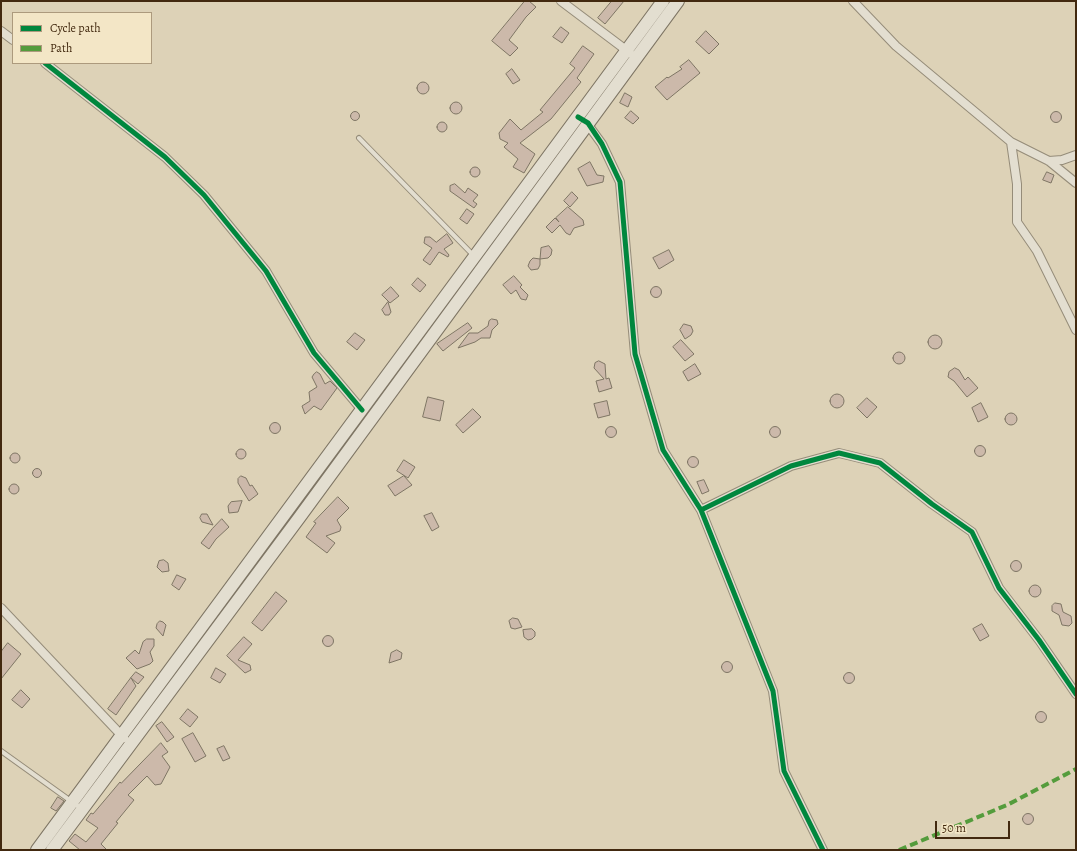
<!DOCTYPE html>
<style>
body{margin:0}
#map{position:relative;width:1077px;height:851px;overflow:hidden;background:#ddd2b7;font-family:Alegreya,serif}
canvas{display:block}
.frame{position:absolute;inset:0;border:2px solid #42290f;pointer-events:none}
.legend{position:absolute;left:12px;top:12px;width:140px;height:52px;box-sizing:border-box;background:#f3e6c6;border:1px solid #ac9a7d;margin:0;padding:5px 7px;list-style:none;font-size:12px;color:#42290f}
.legend li{display:flex;align-items:center;gap:8px;height:20px}
.legend b{width:20px;border:1px solid #ac9a7d}
.scale{position:absolute;left:935px;top:821px;width:75px;height:18px;box-sizing:border-box;border:2px solid #42290f;border-top:0;padding-left:5px;font-size:12px;line-height:14px;white-space:nowrap;color:#42290f;-webkit-text-stroke:3px #f3e6c6;paint-order:stroke}
</style>
<div id="map">
<canvas width="1077" height="851"></canvas>
<div class="frame"></div>
<ul class="legend">
<li><b style="height:5px;background:#00873e"></b>Cycle path</li>
<li><b style="height:5px;background:#549c3c"></b>Path</li>
</ul>
<div class="scale">50 m</div>
</div>
<script>
const c = document.querySelector('canvas').getContext('2d');
c.lineJoin = 'round';
function fill(path, color) {
  c.fillStyle = color;
  c.fill(path, 'evenodd');
}
function stroke(path, color, width, dash) {
  c.strokeStyle = color;
  c.lineWidth = width;
  c.lineCap = dash ? 'butt' : 'round';
  c.setLineDash(dash || []);
  c.stroke(path);
}
const building = new Path2D(`
 M525 1H529L536 7 526 17 509 40 518 48 510 56 492 41Z
 M612 1H624L605 24 598 18Z
 M561 27 569 33 562 43 553 37Z
 M706 31 719 44 709 54 696 42Z
 M583 46 594 54 577 78 581 82 551 119 520 143 535 154 524 173 513 167 518 159 504 147 508 143 500 139 499 133 510 119 521 130 543 112 540 110 575 68 570 64Z
 M689 60 700 73 667 100 655 87 667 77 668 78 682 69 680 67Z
 M512 69 520 80 513 84 506 74Z
 M417 88a6 6 0 1 1 12 0a6 6 0 1 1-12 0Z
 M625 93 632 97 628 107 620 103Z
 M450 108a6 6 0 1 1 12 0a6 6 0 1 1-12 0Z
 M631 111 639 118 633 124 625 118Z
 M350.5 116a4.5 4.5 0 1 1 9 0a4.5 4.5 0 1 1-9 0Z
 M1050.5 117a5.5 5.5 0 1 1 11 0a5.5 5.5 0 1 1-11 0Z
 M437 127a5 5 0 1 1 10 0a5 5 0 1 1-10 0Z
 M590 162 597 175 604 176 603 182 587 186 578 169Z
 M470 172a5 5 0 1 1 10 0a5 5 0 1 1-10 0Z
 M1047 172 1054 175 1051 183 1043 180Z
 M455 184 465 193 468 188 478 195 473 201 477 204 474 208 450 191V186Z
 M572 192 578 198 570 207 564 201Z
 M568 207 583 220 584 225 574 228 570 235 566 233 560 225 552 233 546 227 555 218 559 222 556 218Z
 M467 209 474 214 467 224 460 219Z
 M447 234 453 243 444 249 449 255 448 257 439 252 430 265 423 260 432 248 424 243 425 237H430L436 242Z
 M549 246 552 250 551 255 548 258 540 259V265L538 269 531 270 528 266 530 261 533 258 540 259 541 248Z
 M669 250 674 260 659 269 653 258Z
 M514 276 522 285 520 287 528 295 526 300 521 299 516 290 511 294 503 285Z
 M418 278 426 285 420 292 412 285Z
 M650.5 292a5.5 5.5 0 1 1 11 0a5.5 5.5 0 1 1-11 0Z
 M391 287 399 296 390 303 382 295Z
 M388 302 391 312 389 315H385L382 310Z
 M492 319 497 320 498 324 492 330 490 338H481L475 342 458 348 469 333H478L488 326 489 321Z
 M468 323 472 328 443 351 437 344Z
 M684 324 691 326 693 331 691 335 685 339 680 330Z
 M355 333 365 340 357 350 347 342Z
 M928 342a7 7 0 1 1 14 0a7 7 0 1 1-14 0Z
 M681 340 694 354 685 361 673 347Z
 M893 358a6 6 0 1 1 12 0a6 6 0 1 1-12 0Z
 M599 361 605 364 606 379 609 378 612 388 599 392 596 381 604 379 594 368 595 363Z
 M695 364 701 374 688 381 683 372Z
 M955 368 959 370 965 380 968 377 978 388 967 397 954 381 948 377 949 372Z
 M317 372 320 374 325 384 330 381 337 388 321 410 314 406 305 414 302 406 310 401 309 392 317 387 312 377 314 374Z
 M830 401a7 7 0 1 1 14 0a7 7 0 1 1-14 0Z
 M428 397 444 401 440 421 423 417Z
 M867 398 877 407 867 418 857 408Z
 M607 401 610 415 598 418 594 404Z
 M981 403 988 417 978 422 972 408Z
 M473 409 481 417 463 433 456 425Z
 M1005 419a6 6 0 1 1 12 0a6 6 0 1 1-12 0Z
 M269.5 428a5.5 5.5 0 1 1 11 0a5.5 5.5 0 1 1-11 0Z
 M605.5 432a5.5 5.5 0 1 1 11 0a5.5 5.5 0 1 1-11 0Z
 M769.5 432a5.5 5.5 0 1 1 11 0a5.5 5.5 0 1 1-11 0Z
 M974.5 451a5.5 5.5 0 1 1 11 0a5.5 5.5 0 1 1-11 0Z
 M236 454a5 5 0 1 1 10 0a5 5 0 1 1-10 0Z
 M10 458a5 5 0 1 1 10 0a5 5 0 1 1-10 0Z
 M687.5 462a5.5 5.5 0 1 1 11 0a5.5 5.5 0 1 1-11 0Z
 M404 460 415 467 408 478 397 471Z
 M32.5 473a4.5 4.5 0 1 1 9 0a4.5 4.5 0 1 1-9 0Z
 M241 476 246 478 250 486 252 485 258 494 249 501 238 483V479Z
 M404 476 412 485 395 496 388 486Z
 M704 480 709 491 702 494 697 482Z
 M9 489a5 5 0 1 1 10 0a5 5 0 1 1-10 0Z
 M338 497 349 508 337 520 341 527 340 531 326 536 335 543 327 553 306 537 316 523 314 522Z
 M242 501 238 512 229 513 228 506 231 502Z
 M432 513 439 527 432 531 424 516Z
 M202 514H207L213 525 202 522 200 518Z
 M222 519 229 527 216 539 209 549 201 543 212 529Z
 M164 560 168 563 169 571 162 572 157 567 159 561Z
 M1010.5 566a5.5 5.5 0 1 1 11 0a5.5 5.5 0 1 1-11 0Z
 M177 575 186 579 179 590 172 585Z
 M1029 591a6 6 0 1 1 12 0a6 6 0 1 1-12 0Z
 M276 592 287 601 262 631 252 623Z
 M1055 603 1061 604 1063 612 1071 616 1072 623 1069 626 1062 625 1059 615 1052 611V606Z
 M513 618 518 619 522 627 515 629 511 628 509 621Z
 M160 621 163 622 166 625 163 636 156 628 157 624Z
 M982 624 989 636 980 641 973 629Z
 M532 629 535 632V636L532 639 528 640 524 637 523 630Z
 M322.5 641a5.5 5.5 0 1 1 11 0a5.5 5.5 0 1 1-11 0Z
 M244 637 252 644 238 660 250 665 251 670 245 673 227 656Z
 M147 639H154V646L150 652 153 661 150 664 137 669 126 658 135 650 139 654 143 642Z
 M8 643 21 654 1 679V652Z
 M397 650 402 653 401 659 389 663 391 653Z
 M721.5 667a5.5 5.5 0 1 1 11 0a5.5 5.5 0 1 1-11 0Z
 M216 668 226 674 220 683 211 678Z
 M136 672 144 677 138 684 131 678Z
 M843.5 678a5.5 5.5 0 1 1 11 0a5.5 5.5 0 1 1-11 0Z
 M131 678 136 686 116 715 108 709Z
 M21 690 30 699 22 708 12 700Z
 M188 709 198 717 190 727 180 719Z
 M1035.5 717a5.5 5.5 0 1 1 11 0a5.5 5.5 0 1 1-11 0Z
 M162 722 174 737 167 742 156 726Z
 M193 733 206 756 195 762 182 739Z
 M161 743 168 752 162 756 170 767 161 784 155 785 147 776 128 795 134 800 116 822 118 823 101 844 107 850H80L69 841 75 834 86 842 98 828 86 820 91 813 93 814 120 782 121 783Z
 M224 746 230 758 223 761 217 749Z
 M58 797 64 801 56 811 51 808Z
 M1022.5 819a5.5 5.5 0 1 1 11 0a5.5 5.5 0 1 1-11 0Z`);
fill(building, '#ccb9aa');
stroke(building, '#7e7564', 1);
const lane = new Path2D(`
 M359 138 474 256
 M1 751 82 809`);
const street = new Path2D(`
 M561 1 630 53
 M853 1 896 46 1011 142 1017 184V222L1037 251 1076 330
 M1 31 13 40
 M45 63 165 157 204 195 266 271 314 353 362 410
 M586 122 602 144 620 182 635 354 663 450 701 510 773 691 784 771 823 850
 M1011 142 1049 161 1076 183
 M1049 161 1062 160 1076 155
 M701 510 791 466 839 453 880 463 932 504 972 532 999 588 1039 640 1076 694
 M1 608 124 738`);
const secondary = new Path2D(`
 M37 850 663 1
 M52 850 299 518 678 1`);
stroke(lane, '#958c79', 6);
stroke(street, '#958c79', 10);
stroke(secondary, '#7e7564', 14);
stroke(lane, '#e3ded0', 4);
stroke(street, '#e3ded0', 8);
stroke(secondary, '#e3ded0', 12);
stroke(new Path2D(`
 M899 850 1007 805 1076 769`), '#549c3c', 4, [8, 4]);
stroke(new Path2D(`
 M45 63 165 157 204 195 266 271 314 353 362 410
 M578 117 588 123 602 144 620 182 635 354 663 450 701 510 773 691 784 771 823 850
 M701 510 791 466 839 453 880 463 932 504 972 532 999 588 1039 640 1076 694`), '#00873e', 5);
</script>
